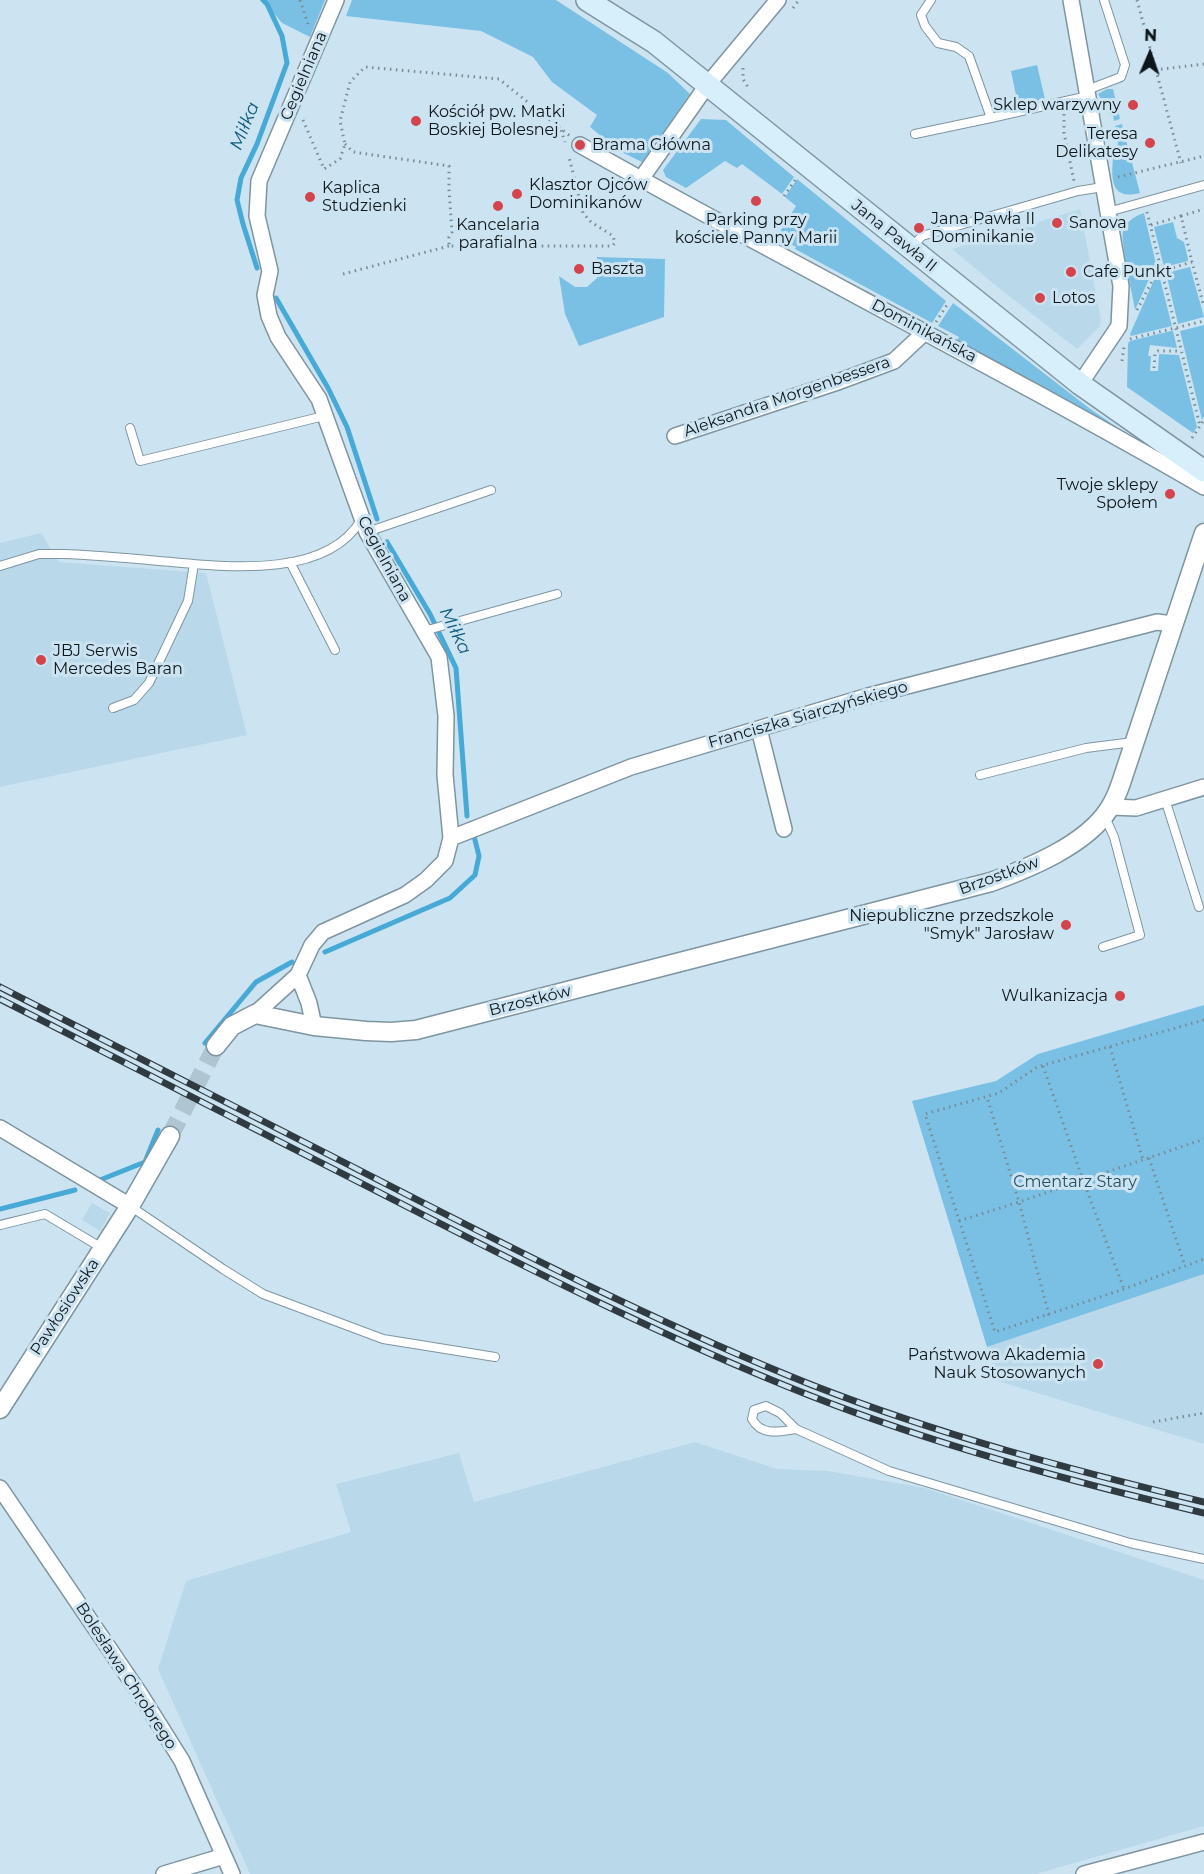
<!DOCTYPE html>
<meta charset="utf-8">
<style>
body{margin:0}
#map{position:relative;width:1204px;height:1874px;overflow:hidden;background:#cce4f1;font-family:Montserrat,sans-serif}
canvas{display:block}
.north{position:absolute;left:1120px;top:24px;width:60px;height:60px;-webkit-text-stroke:4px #cce4f1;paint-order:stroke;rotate:2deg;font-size:16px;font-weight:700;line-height:24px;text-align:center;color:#0d161a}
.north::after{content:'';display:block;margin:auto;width:21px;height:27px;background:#0d161a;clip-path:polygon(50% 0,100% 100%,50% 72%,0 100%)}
</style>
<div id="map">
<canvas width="1204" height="1874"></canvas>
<div class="north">N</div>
</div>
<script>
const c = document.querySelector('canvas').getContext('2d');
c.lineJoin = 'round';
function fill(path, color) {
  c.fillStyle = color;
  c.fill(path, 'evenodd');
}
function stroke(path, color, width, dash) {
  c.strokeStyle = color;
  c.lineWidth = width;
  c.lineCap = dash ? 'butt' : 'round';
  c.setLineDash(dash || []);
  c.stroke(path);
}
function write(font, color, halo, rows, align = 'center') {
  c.font = font + ' Montserrat,sans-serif';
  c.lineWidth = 6;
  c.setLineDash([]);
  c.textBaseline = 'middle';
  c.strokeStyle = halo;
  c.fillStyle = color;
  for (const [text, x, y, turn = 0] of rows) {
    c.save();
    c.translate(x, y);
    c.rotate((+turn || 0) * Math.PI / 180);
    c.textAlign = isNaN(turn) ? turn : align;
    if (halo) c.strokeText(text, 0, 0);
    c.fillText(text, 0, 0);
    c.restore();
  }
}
fill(new Path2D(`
 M1080 209 1101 319 1100 326 1077 349 995 285 952 249Z
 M41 533 59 562 206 573 247 735 0 787V543Z
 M92 1203 110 1213 100 1231 82 1220Z
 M1204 1274V1444L998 1381 987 1347Z
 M695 1442 777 1469 828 1471 925 1488 1204 1580V1826L1036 1874H250L158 1669 186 1581 351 1532 336 1484 459 1453 474 1502Z`), '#b9d9ea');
fill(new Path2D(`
 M263 0H325L310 37 282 23Z
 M352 0H556L668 73 690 94 642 162 601 142V136L590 127 597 115 552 82 533 57 481 31 346 16Z
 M1037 65 1045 99 1018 105 1011 71Z
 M1107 89H1113L1120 119 1114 121 1113 115H1110L1098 94Z
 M701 119 726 120 794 177 782 194 742 164 737 168 725 161 686 188 666 177 663 170Z
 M1122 124 1140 193C1104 202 1113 168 1114 146L1118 145 1115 126Z
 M797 179 946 301 932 323 795 249 796 247 789 243 788 245 776 238 796 206 785 197Z
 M1144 213 1156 264 1135 310C1133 296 1120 241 1123 231 1126 221 1135 216 1144 213Z
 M1173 222 1177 238 1184 242 1188 259V261L1164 267 1154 227Z
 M597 257 665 259 664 317 579 346 565 314 559 276 575 287H587L597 278Z
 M1190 267 1204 317 1178 324 1166 273Z
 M1158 271 1172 326 1131 336 1130 334Z
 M953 303 1089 408 1170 464 1054 393 957 341 959 337 938 326Z
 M1204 325V416L1202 420 1180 331Z
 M1171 331H1173L1177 348 1150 345 1148 356H1151L1150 371H1158L1159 354 1179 355 1197 427 1193 433 1127 387 1128 343 1130 341Z
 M1204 1005V1274L987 1347 912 1101 996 1081 1038 1054Z`), '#7ac0e4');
stroke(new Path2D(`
 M257 268 243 224 237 200 241 178 257 144 287 63 282 36 267 4 263 0
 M276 298 328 388 347 427 377 519
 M387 542 430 614 456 668 467 816
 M325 952 450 898 475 875 479 856 473 832
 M205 1043 256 982 292 962
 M100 1180 145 1162 158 1130
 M0 1209 75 1190`), '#47a9d5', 5);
stroke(new Path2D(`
 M170 1136 216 1046`), '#afc5d1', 18, [18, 9]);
const service = new Path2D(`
 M931 0 921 15 925 26 938 43 956 47 969 56 991 118 1088 96
 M1087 90 1121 77 1125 65 1104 0
 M915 134 991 118
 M1108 212 1204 185
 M912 247 922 236 1078 191 1103 187
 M130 428 140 461 324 416
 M367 532 491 490
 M290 562 335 650
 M0 566 39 554H63C95 555 127 558 159 561 219 566 325 581 361 520
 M424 631 557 594
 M113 708 134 700 149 683 188 601 194 564
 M980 775 1086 748 1133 742
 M1165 799 1199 907
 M1103 947 1140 935 1114 837 1105 817
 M130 1206 223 1269 263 1294 383 1339 495 1357
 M0 1225 45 1214 102 1248
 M796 1429C779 1432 761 1436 752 1419L754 1410 766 1406 780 1413 796 1429 889 1471 1130 1543 1204 1559`);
const minor = new Path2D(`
 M1071 0 1121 286 1119 326 1080 384
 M580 145C787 262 999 368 1204 487
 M641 179 708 84 778 0
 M675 436 835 383 894 361 925 332
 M759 729 784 829
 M1111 807 1136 808 1204 787
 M451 838 631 767 868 696 1157 622 1172 624
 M298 975 309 1003 314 1026
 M255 1014 298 975 312 945 323 932 405 895 426 880 445 861 451 838 445 775 446 716 439 657 367 532 319 399 278 337 269 316 265 295 270 271 257 216 259 181 336 0
 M0 1128 130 1206
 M0 1488 140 1694 182 1761 232 1874
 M164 1874 224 1856
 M1084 1874 1204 1842`);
const tertiary = new Path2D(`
 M216 1046 232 1026 255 1014 314 1026 366 1031 391 1032 416 1030 991 882C1029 868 1086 845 1109 809 1114 801 1118 792 1121 783L1204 533
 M0 1409 130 1206 170 1136`);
const secondary = new Path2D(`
 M587 0 654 42 1080 384 1204 471`);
stroke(service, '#7e95a1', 10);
stroke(minor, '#7e95a1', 18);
stroke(tertiary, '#7e95a1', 21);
stroke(secondary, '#7e95a1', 24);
stroke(new Path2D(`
 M300 0 308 24
 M1137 0 1181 163
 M793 8 799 0
 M743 68V79L749 89
 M1155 70 1204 64
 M1064 114V133L1074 181
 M303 120 324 169 340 159 345 144 340 121 350 82 365 67 499 79 570 136
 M561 130 565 142
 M345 144 353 152 449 166V189L452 232 449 237V246H612L615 243 613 236 591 222 583 213 569 157
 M1118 177 1204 156
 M784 196 795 180
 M1147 212 1200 426
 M1181 216 1204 209
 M1151 225 1181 216 1192 262
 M1162 271 1192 262 1204 307
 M343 274 449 246
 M1137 310 1160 266
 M936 322 949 302
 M1130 339 1204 321
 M1122 361 1124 347
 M1154 368 1155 353 1158 351H1181
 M1192 438 1204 420
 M1204 1020 1037 1067 999 1093 925 1114 995 1332 1124 1289 1204 1259
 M1110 1047 1143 1160
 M1043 1066 1083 1180 1124 1289
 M1149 1158 1185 1266
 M959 1221 1019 1202 987 1097
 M1049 1315 1019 1202 1204 1139
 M1153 1422 1204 1413`), '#798b94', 3, [1.5, 4.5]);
stroke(service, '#fff', 8);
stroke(minor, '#fff', 15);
stroke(tertiary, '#fff', 18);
stroke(secondary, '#d6effb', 21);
const rail = new Path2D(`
 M0 987C133 1055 267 1123 400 1191 535 1260 671 1329 812 1385 940 1435 1071 1470 1204 1502
 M0 999C131 1066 263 1133 394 1200 529 1269 665 1338 806 1394 935 1445 1069 1481 1204 1513`);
stroke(rail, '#303b41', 7);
stroke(rail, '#cce4f1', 4.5, [14]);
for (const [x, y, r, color] of [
 [1133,105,6,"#d4444c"],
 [416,121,6,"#d4444c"],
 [1150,143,6,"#d4444c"],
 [580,145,6,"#d4444c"],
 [517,194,6,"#d4444c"],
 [310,197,6,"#d4444c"],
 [756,201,6,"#d4444c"],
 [498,206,6,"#d4444c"],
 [1057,223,6,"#d4444c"],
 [919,228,6,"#d4444c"],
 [579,269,6,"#d4444c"],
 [1071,272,6,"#d4444c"],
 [1040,298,6,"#d4444c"],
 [1170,494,6,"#d4444c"],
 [41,660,6,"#d4444c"],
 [1066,925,6,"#d4444c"],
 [1120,996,6,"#d4444c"],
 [1098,1364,6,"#d4444c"]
]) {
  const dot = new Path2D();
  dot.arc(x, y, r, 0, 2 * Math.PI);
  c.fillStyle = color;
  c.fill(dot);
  stroke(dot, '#cce4f1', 2);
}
write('16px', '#0d161a', '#cce4f1', [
 ["Cegielniana",304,76,-67],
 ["Jana Pawła II",894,236,39],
 ["Dominikańska",924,331,28],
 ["Aleksandra Morgenbessera",787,397,-19],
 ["Cegielniana",384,559,62],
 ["Franciszka Siarczyńskiego",808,715,-16],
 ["Brzostków",999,876,-20],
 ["Brzostków",530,1001,-14],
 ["Pawłosiowska",65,1307,-57],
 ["Bolesława Chrobrego",126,1676,57]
]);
write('16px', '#0d161a', '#cce4f1', [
 ["Sklep warzywny",1121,105,"right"],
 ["Kościół pw. Matki",428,112],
 ["Boskiej Bolesnej",428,130],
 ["Teresa",1138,134,"right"],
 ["Delikatesy",1138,152,"right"],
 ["Brama Główna",592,145],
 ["Klasztor Ojców",529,185],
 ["Dominikanów",529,203],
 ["Kaplica",322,188],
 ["Studzienki",322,206],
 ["Jana Pawła II",931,219],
 ["Dominikanie",931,237],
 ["Parking przy",756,220,"center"],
 ["kościele Panny Marii",756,238,"center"],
 ["Sanova",1069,223],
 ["Kancelaria",498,225,"center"],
 ["parafialna",498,243,"center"],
 ["Baszta",591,269],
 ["Cafe Punkt",1083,272],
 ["Lotos",1052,298],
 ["Twoje sklepy",1158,485,"right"],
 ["Społem",1158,503,"right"],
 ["JBJ Serwis",53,651],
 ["Mercedes Baran",53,669],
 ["Niepubliczne przedszkole",1054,916,"right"],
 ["\"Smyk\" Jarosław",1054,934,"right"],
 ["Wulkanizacja",1108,996,"right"],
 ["Państwowa Akademia",1086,1355,"right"],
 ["Nauk Stosowanych",1086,1373,"right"]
], 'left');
write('16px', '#264f63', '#cce4f1', [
 ["Cmentarz Stary",1075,1182]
]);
write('italic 18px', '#105c7b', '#cce4f1', [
 ["Miłka",245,126,-68],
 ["Miłka",455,631,64]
]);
</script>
